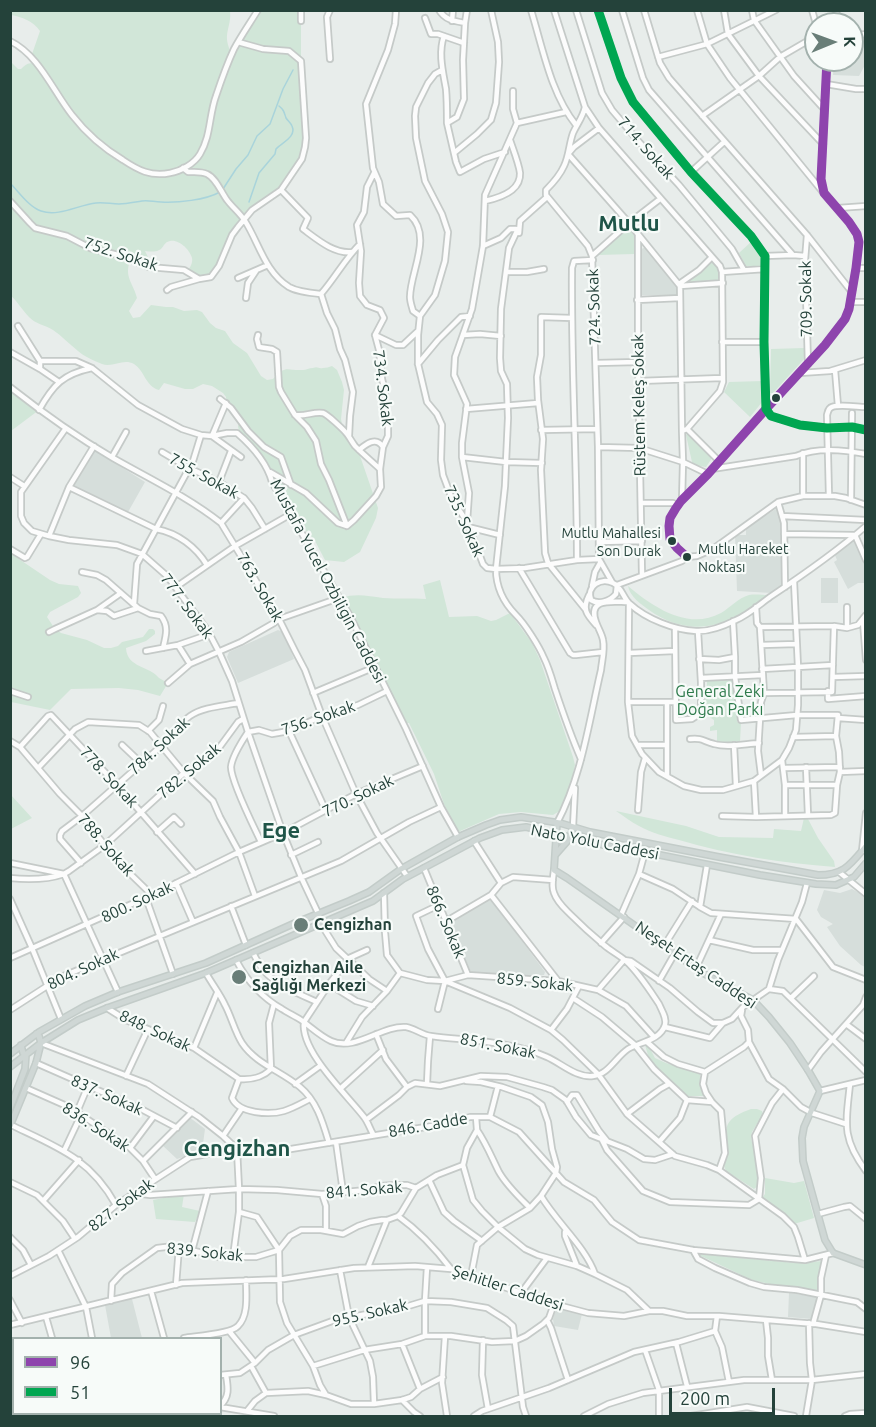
<!DOCTYPE html>
<meta charset="utf-8">
<style>
body{margin:0}
#map{position:relative;width:876px;height:1427px;overflow:hidden;background:#e8edeb;font-family:Ubuntu,sans-serif}
canvas{display:block}
.frame{position:absolute;inset:0;border:12px solid #24423a;pointer-events:none}
.legend{position:absolute;left:12px;top:1337px;width:210px;height:78px;box-sizing:border-box;background:#f7fbf9;border:2px solid #a3b1ad;margin:0;padding:8px 10px;list-style:none;font-size:18px;color:#24423a}
.legend li{display:flex;align-items:center;gap:12px;height:30px}
.legend b{width:30px;border:2px solid #a3b1ad}
.north{position:absolute;left:804px;top:12px;width:60px;height:60px;box-sizing:border-box;background:#f7fbf9;border:2px solid #a3b1ad;border-radius:50%;rotate:89deg;font-size:16px;font-weight:700;line-height:24px;text-align:center;color:#24423a}
.north::after{content:'';display:block;margin:auto;width:21px;height:27px;background:#697e78;clip-path:polygon(50% 0,100% 100%,50% 72%,0 100%)}
.scale{position:absolute;left:669px;top:1388px;width:106px;height:27px;box-sizing:border-box;border:3px solid #24423a;border-top:0;padding-left:8px;font-size:18px;line-height:21px;white-space:nowrap;color:#24423a;-webkit-text-stroke:4px #f7fbf9;paint-order:stroke}
</style>
<div id="map">
<canvas width="876" height="1427"></canvas>
<div class="frame"></div>
<ul class="legend">
<li><b style="height:8px;background:#8e44ad"></b>96</li>
<li><b style="height:8px;background:#00a651"></b>51</li>
</ul>
<div class="north">K</div>
<div class="scale">200 m</div>
</div>
<script>
const c = document.querySelector('canvas').getContext('2d');
c.lineJoin = 'round';
function fill(path, color) {
  c.fillStyle = color;
  c.fill(path, 'evenodd');
}
function stroke(path, color, width, dash) {
  c.strokeStyle = color;
  c.lineWidth = width;
  c.lineCap = dash ? 'butt' : 'round';
  c.setLineDash(dash || []);
  c.stroke(path);
}
function write(font, color, halo, rows, align = 'center') {
  c.font = font + ' Ubuntu,sans-serif';
  c.lineWidth = 4.5;
  c.setLineDash([]);
  c.textBaseline = 'middle';
  c.strokeStyle = halo;
  c.fillStyle = color;
  for (const [text, x, y, turn = 0] of rows) {
    c.save();
    c.translate(x, y);
    c.rotate((+turn || 0) * Math.PI / 180);
    c.textAlign = isNaN(turn) ? turn : align;
    if (halo) c.strokeText(text, 0, 0);
    c.fillText(text, 0, 0);
    c.restore();
  }
}
fill(new Path2D(`
 M865 37V65L859 76 833 75 834 60H852V39L860 40Z
 M645 247 676 284 678 291V295H640V250Z
 M93 449 145 482 128 512 72 486Z
 M779 507 782 524 783 584 772 593 737 591 735 535H746V528Z
 M851 540H854L865 565V583H858L848 589 834 562 837 560 834 553Z
 M821 578H838V603H821Z
 M278 630 283 632 294 659 238 683 227 657 229 652Z
 M852 889 865 896V967L861 965 840 946 827 927 833 924 821 917 817 910 824 890 840 893Z
 M489 900 493 902 545 972 544 975 526 976 471 972 449 922Z
 M189 1117 205 1129 202 1151 177 1159 162 1145Z
 M789 1293 817 1297 812 1319 788 1317Z
 M132 1299 142 1338H111L105 1305Z
 M556 1307 582 1314 578 1330 554 1326 553 1319Z`), '#d6dedb');
fill(new Path2D(`
 M11 11H230C232 28 221 34 232 54L258 11H301V61L305 115 304 152 281 190 260 204 238 227 214 274 203 279 187 271C190 268 193 263 192 258 190 250 179 239 170 241 160 243 167 254 145 251L149 259 147 262 140 261 129 264C125 278 134 285 137 298L129 311 133 318 140 317 151 305 166 307H173L184 311 197 310 202 312 210 323 216 328 225 331 233 343 247 353 261 376 267 380 273 379C286 364 287 371 303 370 306 370 309 368 313 368 318 366 318 369 323 368 326 368 329 367 332 366L337 370 342 382 344 390 341 419 344 435 359 453 378 508 376 518 360 552 344 562 325 560 314 539 306 531 291 503 272 482 269 471 240 436 238 426 240 421 226 403V397L223 393 212 386 203 384 193 389H185L164 383 159 390C145 386 145 371 134 364 123 358 113 368 102 364 95 361 83 356 78 351 69 344 62 336 53 330 45 325 35 324 29 317 22 310 18 302 11 296L10 61 18 69H21C26 64 29 61 36 65L31 57 40 31C33 21 22 17 11 15Z
 M628 228 634 235V254L598 255Z
 M752 241 762 260 761 266H746L739 253Z
 M712 260 718 267 720 281 684 284 683 282Z
 M804 348 805 358 773 393H770L771 349Z
 M763 381V401L750 417 724 392 729 382Z
 M10 387 39 410 11 431H10Z
 M688 433 712 458 706 467 694 465 692 462 686 435Z
 M10 553 50 580 59 584 78 586 81 593 78 597 50 612 47 617 55 629 61 633 87 640 104 648H111L118 646 122 642 143 637 149 629H153L155 631V634L146 641 126 648C127 668 150 666 159 678L168 683 160 696 138 690 119 688 71 689 50 710 11 702Z
 M440 580 449 617 477 616 491 621 496 620 510 613 532 643 540 660 573 757 575 765 567 801 563 809 553 815 521 812 499 814 458 832 444 804 434 774 409 723H405L341 598C356 593 368 596 383 598 397 599 412 598 426 599L423 585Z
 M628 586C653 607 688 631 721 613 731 607 738 598 749 595 755 594 762 595 768 595L769 597C758 602 748 610 737 616 707 632 677 630 649 610 641 604 630 597 628 586Z
 M737 679V722H741L740 742 717 743V730L710 731V727L714 725V720L703 713V690H707V681Z
 M11 795 32 818 11 829H10Z
 M616 811 686 826 719 837 773 838 774 829 801 831 804 818 808 819 818 838 834 861 835 867C783 863 729 855 679 840 666 837 652 833 639 826 631 822 624 816 616 811Z
 M645 1045H648L655 1058 666 1063 700 1073V1081L706 1096H686L682 1092 650 1062Z
 M751 1109H757L762 1111 763 1114 752 1132 751 1138 756 1160 758 1186 754 1189 726 1171 724 1166C737 1139 708 1124 751 1109Z
 M765 1178 794 1183 804 1181 814 1218 794 1224 783 1213 762 1198 765 1194Z
 M184 1194 182 1207 200 1211 195 1222 156 1219 153 1200Z
 M699 1254 796 1263 823 1261 818 1291H808L793 1287 774 1285 752 1280 701 1256Z`), '#d1e6d8');
stroke(new Path2D(`
 M10 183C19 192 29 207 41 211 59 217 78 205 96 203 104 202 111 204 119 204 127 204 135 202 142 201 149 200 154 202 161 202 177 203 206 200 220 192
 M223 189 236 169 248 155 257 136 270 124 283 89 293 70
 M249 202 259 173 275 154 276 149C281 143 297 137 292 126 291 123 288 121 286 118 284 112 284 110 279 106`), '#a9d4db', 1.5);
const minor = new Path2D(`
 M396 10 395 24 388 50 366 104 373 168 379 182 383 204 396 216 410 215C433 236 410 272 410 297 410 302 412 307 413 311L420 316 418 335V364L427 402 437 414 442 425 441 460 443 475 452 499 467 522 483 564 487 568 496 569C496 587 504 603 516 615 525 624 539 646 544 658 549 668 552 679 555 689 563 713 571 736 581 759
 M439 10C445 20 454 21 465 23L463 60 464 99 457 117 447 123 456 162 460 172 484 159 505 152
 M531 10C543 49 551 94 576 125
 M554 10 585 107C583 117 577 124 573 133 569 144 569 156 564 166 560 175 553 183 546 190V195L588 246 592 256 598 447 599 559 612 582
 M576 10 602 93 612 110 640 143 679 185 732 249 744 270
 M598 10 621 78 633 102 691 172 751 236 765 256 764 342 766 409 771 416 800 425 827 428 852 427 866 430
 M622 10 643 78 649 90 793 255
 M644 10 660 63 669 78 807 235 851 291
 M697 10 707 44 730 78 822 191
 M724 10 728 34 759 76 823 144
 M752 10 754 20 794 76 824 109
 M812 10 816 24
 M425 18 431 34H438L464 43
 M301 21V10
 M452 21 453 10
 M465 23 467 10
 M833 24 837 10
 M444 36C438 53 443 72 446 89 447 100 447 112 447 123
 M852 36 866 34
 M10 41C39 55 53 91 72 115 86 133 103 148 123 160 138 170 151 177 170 173 181 171 194 164 200 154 211 136 209 115 216 96 221 81 227 64 234 49 241 36 250 23 258 10
 M658 57 707 44 776 10
 M330 59 327 17 330 10
 M826 84 856 89H866
 M585 107 599 128 720 266 722 272 723 382 720 391 687 429 682 431 683 462 682 500
 M702 116 759 76 780 57 816 36
 M517 123 566 112
 M599 128 574 147 568 154 629 223 680 286 682 431
 M454 153 477 134 491 120 496 103 499 62 498 42 491 10
 M183 168 188 172C194 172 201 171 207 174 216 178 221 192 227 200 232 207 240 213 245 221 259 243 265 272 289 287 298 292 310 293 321 294L327 313 335 329 340 349 345 360 353 392 350 416 349 436
 M691 172 724 142
 M374 173 367 187 364 212 357 225 361 251 359 283 360 296 367 305 380 310 384 318 375 335
 M281 190 308 218 303 229C318 240 334 254 352 252
 M10 201 30 223 35 228 67 236 90 248 122 256 149 267 184 270 199 279 211 277 219 266 232 235 238 227 252 210 281 190 302 159 305 147 306 138 301 61 289 51 263 49 238 42
 M485 201C499 198 521 191 520 173 519 164 513 149 510 140
 M838 208 866 206
 M519 233 520 221 547 197
 M638 235V362L642 575
 M807 235 805 260 808 364
 M483 246 501 238 510 229H516L517 231 509 248 501 309 500 358 501 371 507 384 508 418 506 462 542 463
 M592 256 629 223 660 199
 M765 256 793 255 805 256
 M593 260 574 261 572 268C571 365 577 462 577 560L599 559
 M856 268H866
 M507 272H527L544 269
 M722 272 765 269
 M238 278 268 265
 M679 284 699 270 712 257
 M680 286 723 283
 M167 290 171 287 199 279
 M321 294C335 278 345 259 360 244
 M246 298 248 283 256 271
 M637 300 680 298
 M850 302H866
 M420 316 435 295 445 261 448 232 442 214 425 181 416 138 415 116 416 107 428 83 435 74 442 70
 M572 318 541 317V355L537 377 538 400 543 439 541 470 545 553 548 563 586 610
 M18 326 40 361
 M258 335 257 339 259 347 272 349 277 352 279 387 281 392 295 415 307 427 316 441 321 464 329 480 347 526
 M463 335 480 334 501 336
 M722 342H764
 M10 352 40 369 59 382
 M596 363 638 362
 M418 364 438 340 461 317 470 316
 M40 369V361H76L92 368 138 405 182 429 201 435 212 436 241 457
 M835 370 838 406
 M800 373 830 371 866 360
 M639 381 722 378
 M10 387C43 413 77 437 113 458 150 479 188 497 221 523L279 619 295 651 305 670 322 716 356 794 377 833 407 876
 M220 399 231 408 248 431 264 447 281 457 291 485
 M466 409 538 403
 M39 410C53 385 63 374 92 368
 M295 415C305 417 314 411 323 413 327 414 344 430 347 434 350 438 352 442 355 446 363 454 371 461 380 469
 M66 428 21 492V516L24 523 32 531 49 536 69 540 117 545 142 554 167 576 208 631 219 652 232 681 248 732C242 741 232 756 231 767 231 782 254 827 261 842
 M687 429 719 461
 M541 430 597 429
 M212 436 227 433H237C252 446 267 463 272 482L350 616 406 729 441 807 458 837
 M212 436 226 403
 M598 447 639 448 683 462 708 474
 M359 450C366 444 376 436 383 447
 M162 452 189 468 219 482 244 498 252 508 265 529
 M803 453V496
 M112 457 126 432
 M462 457 506 462 505 486 496 569 525 568 577 560
 M712 469 796 456C818 447 843 450 866 454
 M270 472 306 493 338 523 347 526 354 520 376 496 381 487 380 469 383 447 388 436V426L384 416 385 391 382 379 379 350 375 335 396 345H403L418 331
 M10 477 24 486
 M219 482 231 451
 M69 487 156 529C178 533 196 547 207 565
 M829 496 827 415C828 412 828 408 832 407 839 404 858 407 866 407
 M851 500 852 413
 M778 502 784 523 785 587
 M641 503H673L678 506
 M782 516 866 520
 M467 522 469 493 462 457V443L467 404 454 375 455 357 472 309 483 246 485 195 517 123 513 109V91
 M221 523 244 498
 M468 527 500 535
 M784 534 855 535 866 560
 M49 536 69 487 94 446
 M599 542 642 541
 M10 549 25 558 27 557 41 534
 M687 557 677 548 670 539 669 526 670 518 676 508 681 501 708 474 766 409 825 345 845 319 849 309 856 268 859 242 857 234 849 222 824 193 821 179 827 60
 M519 568 570 653 573 655H576L603 652
 M82 572 97 575 106 580 138 608 150 614 161 616C169 626 166 636 163 648
 M617 585 616 594C610 601 599 605 591 600 586 586 601 577 613 583 622 587 623 598 630 604 646 619 675 630 696 631 710 632 724 626 736 620 748 615 759 605 770 597 803 575 836 552 866 526
 M617 585 682 561 687 557 697 556 713 549 778 502 803 496H835L846 498 866 505
 M592 586 595 572 600 563
 M176 587 235 546 291 514
 M589 595C582 609 586 614 596 625
 M134 604 137 564 193 461 201 435
 M629 604 628 702 632 736 642 754 659 772 684 786 701 790H723L754 781 782 760 789 748 796 730 798 705V667L794 581
 M756 607 757 623 760 627
 M97 610 107 611 114 616 138 608
 M733 621 735 657V677L741 720 797 715H838L836 736 839 752 840 772 837 785 835 813 831 815 756 817 754 781
 M863 621 866 660
 M675 628 676 720 692 719 701 713V682L698 631
 M847 628V607
 M49 632 55 629 97 610 121 593
 M178 645 190 664
 M761 645 797 644
 M146 651 178 645 210 634
 M629 653 675 651
 M699 659 719 660 735 657
 M762 669 833 665
 M833 677 866 676
 M701 678 763 675
 M168 683 190 664 241 642 274 623 279 619 339 598
 M10 691 28 697
 M828 691V699L866 696
 M313 693 375 667
 M764 693 832 692 834 626
 M628 702H676
 M667 702V776
 M838 718 866 720
 M148 731 159 720 163 706
 M289 731 326 811
 M793 737 836 736
 M690 739C704 738 702 741 714 744 728 748 744 744 759 743
 M10 741 20 747 60 794 82 816 117 861 152 895
 M122 745 141 763
 M637 745H667
 M734 745 736 786
 M20 747 48 716 51 715 117 785 195 874
 M782 760 785 785V816
 M806 767 808 815
 M38 768 75 729 88 722 139 725 150 732 184 773 213 801 220 817 239 852 255 896
 M784 768 840 767
 M840 772 866 771
 M761 775 758 751 761 702 764 693 760 627 834 626 847 628 858 625 866 615
 M785 785H837
 M638 810 641 772 645 758
 M722 816 756 817
 M557 823C582 776 589 721 601 670 602 660 605 650 603 640 602 634 598 628 596 622 587 597 613 602 628 602
 M573 827 575 788
 M157 832 174 817 181 824
 M474 841 501 883
 M862 851 866 813
 M291 855 318 842
 M10 863 64 874 69 871 105 845 184 773 197 766 216 752 238 722 243 719
 M81 863 60 839V835L62 831 82 816 167 741C174 732 181 722 190 716 203 707 223 706 238 703
 M424 868 468 975
 M839 872 866 894
 M639 874 645 852
 M10 878C29 880 46 880 64 874L118 992
 M176 883 193 922
 M384 893 385 932 387 955 400 973
 M491 895 558 981
 M146 898 173 974
 M10 899 32 948 61 1019
 M439 905 416 916 428 949 445 981 510 1008 551 1030 563 1040 598 1074 627 1114 675 1156 707 1165 719 1170 783 1216 794 1227 798 1237 805 1260
 M231 906 246 945
 M700 907 707 865
 M318 913 301 877 283 833 248 732 259 730 272 734 289 731 322 716 358 705 387 691
 M621 915 639 874 673 889 700 907 711 913 796 919 833 967 866 980
 M445 922 491 895 501 883 513 877 553 880
 M321 924 336 948 369 979 387 991
 M709 940 753 950H782
 M601 943 624 917
 M664 946 692 901
 M253 953C256 958 259 965 263 970 276 985 299 994 317 1002
 M10 958 152 895 239 852 283 833 356 794 423 766
 M347 959 367 950
 M236 960C247 981 261 997 282 1009 288 1013 295 1016 301 1020 311 1027 320 1036 331 1041 355 1052 382 1025 406 1027 414 1028 422 1035 431 1036 469 1041 512 1041 547 1057 561 1063 576 1078 593 1076 608 1075 616 1057 628 1049 639 1042 660 1041 665 1025 667 1018 662 1011 659 1004 649 989 639 973 626 961 619 955 611 951 604 945 592 935 581 925 570 914 564 908 557 902 554 893 551 886 553 878 554 870
 M348 960 329 984 304 1022C300 1051 347 1095 364 1117 368 1122 370 1129 373 1134
 M696 968 721 914
 M206 973C212 984 220 994 225 1005 231 1016 235 1032 242 1043 256 1064 281 1071 300 1087 317 1101 323 1123 329 1143
 M659 981 675 953
 M329 984 356 1001 373 1006
 M769 989 783 991 866 1072
 M598 990 624 960 631 961 670 988 698 1012 713 1023H723L732 1019 743 1007 769 989 778 960 802 902 807 883
 M573 998 602 1017 635 1045 654 1069 687 1100 712 1102
 M791 998 814 976
 M107 1008 126 1020 194 1048 239 1079C252 1080 262 1078 271 1069L269 1023 274 1004
 M438 1009 445 981
 M10 1010 61 977 341 861 409 822 441 807
 M742 1010 741 1016 748 1030 749 1042 769 1079 783 1089 801 1107 812 1113 846 1124
 M846 1024 866 1039
 M665 1027 710 1038 723 1023
 M551 1030 567 1009 579 986
 M376 1034 386 1059 407 1087
 M647 1042 664 1057 678 1064 705 1072 744 1047 749 1042
 M41 1043 148 1084 199 1117 223 1136 237 1149H291L444 1124 470 1117H490L519 1132 564 1182 594 1200 612 1222 639 1240 693 1250 805 1260 833 1253
 M346 1043 362 1017 387 991 400 973 427 980 445 981 468 975 558 981 598 990 626 1006 654 1037
 M194 1048 217 993
 M36 1063 143 1110 177 1128
 M808 1070 821 1052 863 1005 866 997
 M705 1072 703 1084 706 1093 712 1102 721 1111 725 1153 719 1170
 M126 1076 148 1029
 M239 1079 232 1098C239 1114 270 1115 284 1111 294 1108 302 1103 310 1099
 M466 1081 481 1082 502 1087 531 1097 542 1105 548 1122 552 1149 557 1167 556 1173 541 1196 530 1208 498 1227 477 1245 471 1276
 M295 1084 320 1066
 M427 1084 428 1061 430 1036
 M850 1084C846 1122 841 1138 866 1171
 M26 1088 69 1107 111 1135 130 1148 143 1161 155 1179
 M340 1089 383 1050
 M820 1091 866 1080
 M567 1102 572 1095H577L599 1131 607 1141
 M77 1112 88 1086
 M627 1114 660 1089 669 1084
 M476 1117 477 1130 467 1148 463 1165 473 1200 482 1211 498 1227 525 1249 538 1255 577 1266 595 1274
 M490 1117 498 1086
 M366 1120 399 1095 407 1087 415 1083 440 1086 481 1076 507 1077 543 1087 552 1090 566 1100 576 1117 591 1135 627 1149 644 1159 655 1160 673 1154
 M11 1125C57 1147 90 1158 116 1205
 M477 1130C486 1143 492 1158 499 1172 507 1186 519 1197 530 1208
 M223 1136 242 1108
 M602 1140 607 1150 643 1191 670 1202 749 1205 759 1199
 M336 1142 343 1192
 M659 1142 680 1118 687 1100
 M130 1148 154 1116
 M64 1151 81 1115
 M143 1161 192 1112
 M429 1180 444 1212 454 1221 482 1241
 M10 1182 37 1195 63 1221 75 1239
 M135 1193 150 1195 239 1189 277 1190 322 1194 367 1190 381 1186 394 1185H407L416 1188
 M322 1194 326 1206V1231
 M541 1196C557 1223 585 1246 595 1274L627 1290 649 1311
 M759 1199 761 1178 755 1136 772 1103 783 1089
 M43 1201 79 1160
 M239 1212 257 1217 279 1250 280 1302 287 1323 313 1366 320 1385 326 1395
 M818 1214 844 1207 850 1206 866 1219
 M398 1216C419 1231 435 1248 451 1269
 M565 1232V1236L577 1266
 M10 1237 23 1250 31 1265
 M58 1250 86 1307 92 1338
 M693 1250 698 1259 715 1268 750 1283 764 1287 797 1290 857 1302 866 1309
 M192 1251 208 1191
 M368 1267 387 1220
 M340 1270 349 1317 370 1361 373 1377 374 1404
 M10 1276 49 1256 78 1237 116 1205 190 1157 237 1149 239 1189V1212L233 1257
 M176 1285 179 1247
 M151 1291 164 1338
 M521 1293 547 1258
 M10 1300 22 1323
 M111 1301 112 1284 122 1273 157 1248 174 1246 219 1257H256L279 1250 290 1236 301 1230H321L343 1234 358 1226 370 1222 382 1220H387L398 1216 401 1213 416 1188 437 1175 463 1165
 M46 1317 52 1338
 M547 1320 551 1328 568 1380
 M766 1320 768 1338V1356L772 1380
 M813 1324 821 1295V1278L826 1255
 M10 1325 182 1283 284 1279 354 1268 415 1266 451 1269 554 1304 588 1313 624 1316 649 1311H663L687 1316H719L816 1324 866 1332
 M229 1331 255 1363
 M715 1331 722 1347 729 1382
 M425 1336V1301L427 1267
 M445 1336 442 1383 447 1416
 M184 1338C196 1336 231 1334 238 1326 249 1315 246 1294 246 1280
 M483 1340 482 1375 488 1409
 M676 1343 687 1386
 M402 1344 420 1389
 M645 1350 659 1390V1416
 M10 1353 14 1357
 M10 1362H14
 M251 1366 266 1393 308 1391 326 1395 351 1404H374L402 1400 411 1397 420 1389 443 1377
 M313 1366 364 1350 402 1344 425 1336H451L492 1342 515 1341 526 1336 543 1324 549 1318 554 1304
 M220 1375 240 1373 255 1363 268 1350 294 1335 335 1320 405 1307 425 1301 451 1302 487 1308 506 1320 513 1326 523 1407 526 1416
 M402 1400 414 1412 420 1416
 M220 1406C230 1397 228 1387 226 1375
 M220 1407 274 1416
 M247 1411 255 1401 266 1393
 M69 1416V1414
 M209 1416 212 1414
 M474 1416 482 1411 549 1388 634 1352 679 1342 715 1331 717 1316
 M584 1416 608 1404 643 1393 744 1380H812L866 1374
 M691 1416 747 1407 794 1416
 M806 1416 812 1380 810 1363 809 1323
 M845 1416 850 1414 866 1413`);
const major = new Path2D(`
 M557 823 554 870 567 878 701 972 753 1000 769 1017 790 1043 808 1070 820 1091 804 1127 802 1138 803 1161 825 1240 833 1253 866 1265
 M556 854 570 838 573 827
 M10 1054 39 1032 85 1006 118 992 206 963 295 923 349 901 369 892 401 869 458 837 486 825 500 820 521 817 560 823 590 832 719 857 818 875C844 875 850 865 866 846
 M10 1067 41 1043 78 1020 107 1008 206 973 373 901 403 879 480 838 502 830 526 827 608 846 645 852 760 875 816 884 836 885 854 877 866 863
 M10 1108 25 1069 26 1055 23 1053 21 1045
 M10 1126 36 1063 41 1043 39 1036 36 1034`);
stroke(minor, '#c5cac8', 8);
stroke(major, '#c3ccc9', 8);
stroke(minor, '#fcfcfc', 4.5);
stroke(major, '#cfd7d5', 5);
stroke(new Path2D(`
 M687 557 677 548 670 539 669 526 670 518 676 508 681 501 708 474 766 409 825 345 845 319 849 309 856 268 859 242 857 234 849 222 824 193 821 179 827 60`), '#8e44ad', 9);
stroke(new Path2D(`
 M598 10 621 78 633 102 691 172 751 236 765 256 764 342 766 409 771 416 800 425 827 428 852 427 866 430`), '#00a651', 9);
for (const [x, y, r, color] of [
 [776,398,5,"#24423a"],
 [672,541,5,"#24423a"],
 [687,557,5,"#24423a"],
 [301,925,8,"#697e78"],
 [239,977,8,"#697e78"]
]) {
  const dot = new Path2D();
  dot.arc(x, y, r, 0, 2 * Math.PI);
  c.fillStyle = color;
  c.fill(dot);
  stroke(dot, '#f7fbf9', 2);
}
write('14px', '#24423a', '#f7fbf9', [
 ["Mutlu Mahallesi",661,533],
 ["Son Durak",661,551],
 ["Mutlu Hareket",698,549,"left"],
 ["Noktası",698,567,"left"]
], 'right');
write('16px', '#24423a', '#f7fbf9', [
 ["714. Sokak",646,148,49],
 ["752. Sokak",121,254,18],
 ["709. Sokak",806,299,-91],
 ["724. Sokak",594,307,-92],
 ["734. Sokak",383,388,83],
 ["Rüstem Keleş Sokak",639,405,-91],
 ["755. Sokak",204,476,29],
 ["735. Sokak",464,521,66],
 ["Mustafa Yucel Ozbiligin Caddesi",328,581,62],
 ["763. Sokak",260,587,60],
 ["777. Sokak",187,606,53],
 ["756. Sokak",318,718,-19],
 ["784. Sokak",159,746,-43],
 ["782. Sokak",189,771,-40],
 ["778. Sokak",109,777,47],
 ["770. Sokak",358,796,-26],
 ["Nato Yolu Caddesi",595,842,11],
 ["788. Sokak",106,845,49],
 ["800. Sokak",137,902,-25],
 ["866. Sokak",446,922,67],
 ["Neşet Ertaş Caddesi",696,965,34],
 ["804. Sokak",83,969,-25],
 ["859. Sokak",535,982,6],
 ["848. Sokak",155,1031,25],
 ["851. Sokak",498,1046,11],
 ["837. Sokak",107,1095,24],
 ["846. Cadde",428,1125,-10],
 ["836. Sokak",96,1127,33],
 ["841. Sokak",364,1190,-5],
 ["827. Sokak",121,1205,-37],
 ["839. Sokak",205,1252,6],
 ["Şehitler Caddesi",508,1288,18],
 ["955. Sokak",370,1313,-13]
]);
write('16px', '#2d7a4b', '#f7fbf9', [
 ["General Zeki",720,692],
 ["Doğan Parkı",720,710]
]);
write('bold 16px', '#24423a', '#f7fbf9', [
 ["Cengizhan",314,925],
 ["Cengizhan Aile",252,968],
 ["Sağlığı Merkezi",252,986]
], 'left');
write('bold 22px', '#1f5548', '#f7fbf9', [
 ["Mutlu",629,224],
 ["Ege",281,831],
 ["Cengizhan",237,1149]
]);
</script>
